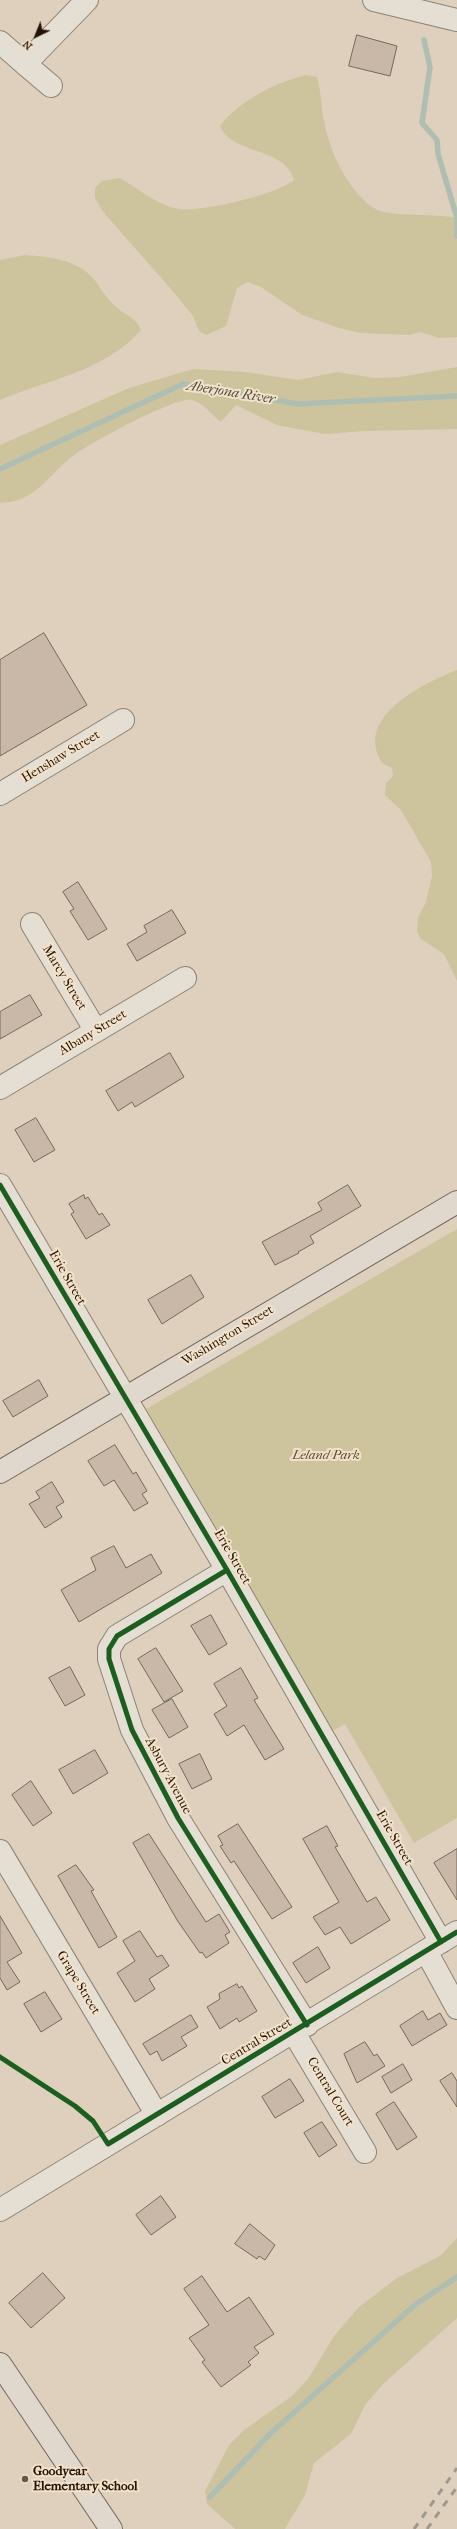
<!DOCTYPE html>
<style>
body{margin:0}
#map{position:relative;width:457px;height:2529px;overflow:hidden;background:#ded0bc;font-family:"IM FELL French Canon",serif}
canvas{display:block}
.north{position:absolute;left:16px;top:16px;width:40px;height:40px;-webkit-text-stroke:3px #f3e2ca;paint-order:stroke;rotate:223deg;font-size:11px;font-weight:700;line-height:16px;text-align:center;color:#231304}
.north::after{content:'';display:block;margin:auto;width:14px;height:18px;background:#231304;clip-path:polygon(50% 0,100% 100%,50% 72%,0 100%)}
</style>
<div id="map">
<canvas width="457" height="2529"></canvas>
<div class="north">N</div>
</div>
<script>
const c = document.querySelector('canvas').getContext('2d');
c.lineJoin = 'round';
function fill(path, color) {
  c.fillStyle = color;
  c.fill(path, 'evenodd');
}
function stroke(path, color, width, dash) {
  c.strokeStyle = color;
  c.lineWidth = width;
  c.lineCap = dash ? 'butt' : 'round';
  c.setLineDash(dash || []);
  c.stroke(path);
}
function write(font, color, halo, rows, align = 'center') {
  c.font = font + ' "IM FELL French Canon",serif';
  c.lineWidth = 4;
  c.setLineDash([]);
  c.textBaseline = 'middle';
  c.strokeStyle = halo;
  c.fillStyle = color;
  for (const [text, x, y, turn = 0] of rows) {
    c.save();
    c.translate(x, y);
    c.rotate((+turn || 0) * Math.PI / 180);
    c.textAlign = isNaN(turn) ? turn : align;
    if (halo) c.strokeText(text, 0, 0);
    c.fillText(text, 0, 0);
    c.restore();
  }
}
fill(new Path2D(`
 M306 75 317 77C321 91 321 103 323 116 328 145 339 171 357 193 364 201 373 210 384 212 408 217 433 213 457 218V337L439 338 420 332 410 335 360 333 339 328 302 315 261 287 248 282 237 288 226 326 206 335 199 331 193 316 170 288 104 213 95 198V188L102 181 119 178C137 187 158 206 179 209 203 212 275 195 294 180 285 146 233 156 220 126 239 101 276 82 306 75Z
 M25 255C50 257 76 259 94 279 101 288 106 298 115 306 124 315 136 317 141 330 104 372 49 379 0 400V260Z
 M457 367V429L366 431 324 434 277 425 236 405 221 422C211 415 204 403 192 400 174 397 91 443 74 455 47 475 37 502 0 503V445L129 388 193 369 246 372 298 380 337 372 375 378 400 377Z
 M457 670V981L444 954 421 939 417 932 418 918 426 902 432 876 431 862 401 810 385 795 386 783 393 776 392 768 382 763C380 759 377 754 376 749 367 710 429 681 457 670Z
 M457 1229V1818L414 1843 345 1724 332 1731 245 1588 217 1529 146 1409Z
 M457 2238V2318L384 2383 365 2405 351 2434 314 2463 305 2495 285 2529H235L207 2504 205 2491 229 2445 244 2430 292 2396 308 2379 334 2336 359 2307 397 2278 440 2256Z`), '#cdc49e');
stroke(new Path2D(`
 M424 40 430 67 422 123 437 140 438 154 457 218V236
 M0 469 183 384 298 404 457 396
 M210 2497 272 2432 416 2304 457 2277`), '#aebeb2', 5.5);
const building = new Path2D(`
 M357 35 397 46 390 76 349 66Z
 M44 633 87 705 0 756V660Z
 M78 882 107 929 88 940 70 911 74 909 63 892Z
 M172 910 186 933 137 961 127 944 147 932 144 926Z
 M30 995 42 1015 0 1039V1012Z
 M170 1053 184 1077 135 1107 132 1102 118 1111 106 1091Z
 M36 1118 55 1150 34 1162 15 1130Z
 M348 1185 361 1206 310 1236 314 1243 298 1252 299 1253 275 1265 262 1242 322 1210 318 1203Z
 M84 1195 85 1199 88 1197 99 1215 102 1213 110 1225 86 1239 71 1214 74 1212 69 1204Z
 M191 1275 204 1297 162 1324 148 1300Z
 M39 1380 48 1396 13 1417 3 1401Z
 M115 1445 133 1474 136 1472 147 1491 142 1494 148 1503 134 1511 114 1480 104 1486 88 1461Z
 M52 1482 64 1502 56 1507 62 1517 45 1528 29 1504 40 1498 36 1492Z
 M114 1546 126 1568 151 1554 162 1573 79 1622 61 1590 96 1570 91 1558Z
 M211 1615 227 1644 209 1655 191 1626Z
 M156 1648 183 1691 164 1702 138 1659Z
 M70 1667 85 1695 65 1706 49 1678Z
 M241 1668 258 1698 254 1700 284 1749 265 1760 244 1725 227 1736 214 1714 227 1706 214 1684Z
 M172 1699 188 1727 169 1738 152 1710Z
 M95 1750 108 1773 73 1794 59 1770Z
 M200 1754 212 1779 192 1789 179 1764Z
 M31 1781 52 1813 33 1826 12 1795Z
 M238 1824 292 1907 272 1919 234 1861 231 1863 220 1846 223 1845 218 1836Z
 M327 1826 338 1846 335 1847 367 1902 376 1897 390 1920 351 1944 340 1927 325 1935 313 1917 339 1902 303 1839Z
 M149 1834 206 1922 219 1914 230 1932 225 1935 229 1943 206 1958 202 1952 200 1953 177 1920 133 1843Z
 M457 1849V1900L434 1863Z
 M76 1865 94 1890 91 1891 117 1937 99 1948 58 1876Z
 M0 1916 22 1953 7 1962 20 1982 7 1990 0 1978Z
 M140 1931 157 1957 162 1955 169 1966 149 1979 155 1989 135 2002 117 1973 135 1961 123 1941Z
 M318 1947 330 1968 306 1983 293 1963Z
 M237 1984 239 1988 242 1986 257 2011 239 2022 237 2018 220 2029 207 2007 220 1999 219 1994Z
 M45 1992 62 2019 41 2032 24 2004Z
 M423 2011 428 2020 440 2013 447 2025 412 2046 400 2026Z
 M191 2015 198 2027 181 2037 187 2046 162 2061 157 2051 150 2055 143 2044Z
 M365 2042 374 2056 377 2054 385 2066 357 2083 344 2054Z
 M403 2064 412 2080 391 2093 382 2077Z
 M452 2073 457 2081V2107L440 2081Z
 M290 2079 304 2101 275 2118 262 2097Z
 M394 2102 417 2137 397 2150 376 2114Z
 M322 2122 337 2145 319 2157 304 2133Z
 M161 2196 176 2217 151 2235 136 2215Z
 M250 2224 275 2245 265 2260 259 2256 257 2259 235 2244Z
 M43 2273 65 2298 31 2328 9 2303Z
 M202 2276 227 2312 249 2297 274 2334 254 2347 259 2353 248 2362 251 2365 221 2387 202 2362 205 2360 189 2338 209 2325 184 2289Z`);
fill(building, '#c9b8a8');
stroke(building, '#72685c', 1);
const minor = new Path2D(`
 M374 0 457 20
 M0 42 25 64 87 0
 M25 64 51 86
 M0 794 123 720
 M32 924 96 1031
 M0 1088 185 978
 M0 1185 227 1570 441 1942
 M227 1570 117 1636 109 1649V1659L132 1730 178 1818 307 2025
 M0 1851 157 2115
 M426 1951 457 2008
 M294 2033 365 2152
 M0 2210 457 1932`);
const major = new Path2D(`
 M0 1472 457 1202
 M0 2364 111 2529`);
stroke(minor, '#8c8275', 24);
stroke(major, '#72685c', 24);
stroke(minor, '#e5ded3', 22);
stroke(major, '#e0d8cc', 22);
stroke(new Path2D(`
 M414 2529 457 2468
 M427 2529 457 2487`), '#9f988f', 3, [7, 7]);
stroke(new Path2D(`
 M0 1185 227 1570 441 1942
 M227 1570 117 1636 109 1649V1659L132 1730 178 1818 307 2025
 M0 2057 75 2106 93 2121 108 2144 457 1932`), '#1b5e20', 5);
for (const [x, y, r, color] of [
 [25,2479,4,"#645544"]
]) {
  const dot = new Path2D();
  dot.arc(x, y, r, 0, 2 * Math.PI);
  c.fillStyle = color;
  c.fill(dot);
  stroke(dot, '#f3e2ca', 1.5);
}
write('13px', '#231304', '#f3e2ca', [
 ["Henshaw Street",61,757,-31],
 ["Marcy Street",64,978,59],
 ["Albany Street",93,1033,-31],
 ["Erie Street",67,1278,60],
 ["Washington Street",228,1336,-31],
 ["Erie Street",232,1557,60],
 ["Asbury Avenue",168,1776,62],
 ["Erie Street",394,1838,60],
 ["Grape Street",78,1983,59],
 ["Central Street",257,2042,-31],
 ["Central Court",330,2092,59]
]);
write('italic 13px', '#5a4d31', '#f3e2ca', [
 ["Leland Park",326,1456]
]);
write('bold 13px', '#231304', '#f3e2ca', [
 ["Goodyear",33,2472],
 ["Elementary School",33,2487]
], 'left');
write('italic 14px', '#4c4c40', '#f3e2ca', [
 ["Aberjona River",231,393,9]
]);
</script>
